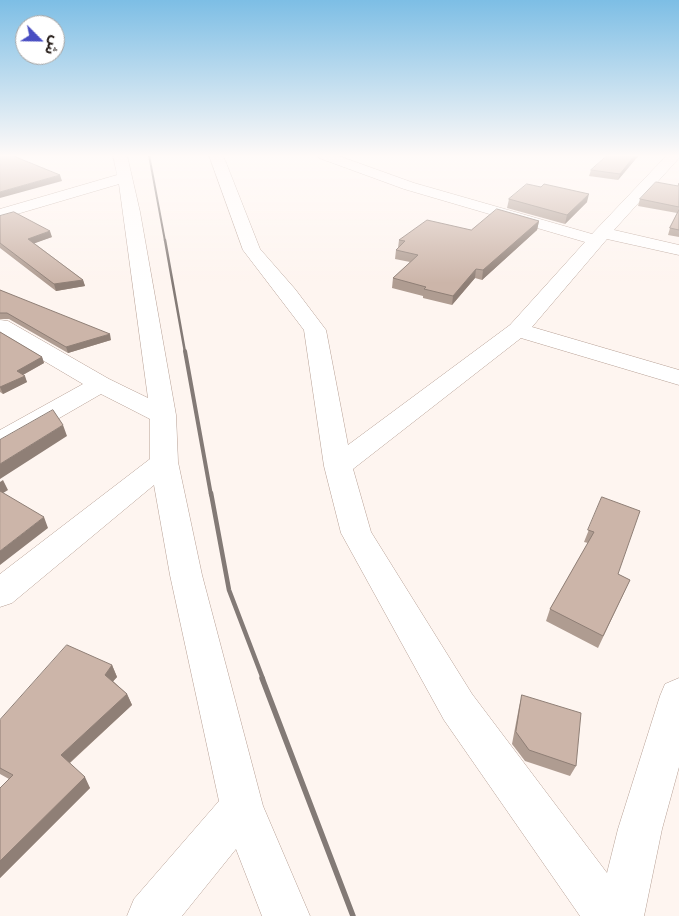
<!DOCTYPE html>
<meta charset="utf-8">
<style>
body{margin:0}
#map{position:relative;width:679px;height:916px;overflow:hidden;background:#fef5f0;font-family:Roboto,"Noto Sans Arabic",sans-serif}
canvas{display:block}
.north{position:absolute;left:15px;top:15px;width:50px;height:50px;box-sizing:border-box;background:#fff;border:1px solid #a7a4a2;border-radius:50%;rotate:113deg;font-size:14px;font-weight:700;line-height:20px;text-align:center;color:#241b17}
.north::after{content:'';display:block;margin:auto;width:18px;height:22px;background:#484dc2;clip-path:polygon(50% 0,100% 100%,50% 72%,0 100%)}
</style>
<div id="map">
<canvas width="679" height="916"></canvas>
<div class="north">ش</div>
</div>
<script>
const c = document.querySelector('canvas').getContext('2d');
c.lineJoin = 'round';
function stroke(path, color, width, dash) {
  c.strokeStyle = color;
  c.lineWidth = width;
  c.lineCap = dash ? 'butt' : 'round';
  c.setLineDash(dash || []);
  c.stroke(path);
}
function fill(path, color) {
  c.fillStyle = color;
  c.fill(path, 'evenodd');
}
const minor = new Path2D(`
 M113 155H127L140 212 176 415 178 462 202 575 263 806 310 916H262L236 849 182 916H127L134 899 219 801 170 575 154 485 12 603 0 607V574L150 459V419L101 394 9 447 0 450V430L83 384 0 335V320L8 321 109 379 148 398 119 184 0 219V209L117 175Z
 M209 155H223L260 249 295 289 326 330 348 445 510 325 585 242 404 189 319 158 317 155H336L414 183 592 234 667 155H679V158L614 230 679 245V255L607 239 532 327 679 370V385L521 338 353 469 371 532 472 694 607 873 618 829 660 696 665 684 679 678V767L662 829 644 916H580L444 720 341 533 324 466 304 330 243 250Z`);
stroke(minor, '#b7a095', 1);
fill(minor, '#fff');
stroke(new Path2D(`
 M149 155 165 241`), '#837a76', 2);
stroke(new Path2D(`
 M165 240 185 352`), '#837a76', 2.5);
stroke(new Path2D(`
 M185 351 211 495`), '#837a76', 4);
stroke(new Path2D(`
 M211 493 229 590 263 679`), '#837a76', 4.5);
stroke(new Path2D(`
 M262 678 353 916`), '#837a76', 5.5);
fill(new Path2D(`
 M639 155 618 180 589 176 591 170Z
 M679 183V237L668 235 670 228 677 213 638 206 640 199 678 186Z
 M509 199 587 202 565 224 507 208Z
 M0 216 52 237 34 243 83 280 85 286 56 291 0 248Z
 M539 221 537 230 482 280 475 278 452 305 423 298V296L392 288 393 278 410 262 395 259 396 250 398 248 399 240Z
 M0 290 111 340 68 353 9 319H0Z
 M0 332 42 357 44 363 23 375 27 382 3 394 0 392Z
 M602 497 618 574 630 580 598 648 546 621 550 609 588 543 584 542Z
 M112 665 117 677 113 681 127 694 132 705 70 763 90 788 0 878V788L9 779 0 774V720Z
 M522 695 576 766 570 776 525 761 512 744 519 707Z`), '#af9c91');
fill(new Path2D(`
 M635 155H639L618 180 620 174Z
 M60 175 62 181 0 198V192Z
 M589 194 587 202 565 224 567 215Z
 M539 221 537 230 482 280 483 270Z
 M50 231 52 237 30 245 28 239Z
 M476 269 475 278 452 305 453 296Z
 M83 280 85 286 56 291 54 284Z
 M110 334 111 340 68 353 66 347Z
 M42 357 44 363 19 377 17 371Z
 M25 376 27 382 3 394 0 387Z
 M63 425 67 436 0 479V464Z
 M3 480 8 490 0 495V482Z
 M44 517 48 528 0 565V551Z
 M112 665 117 677 109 686 105 675Z
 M127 694 132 705 67 765 61 755Z
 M85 777 90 788 0 878V861Z`), '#8f7f76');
const building = new Path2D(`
 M0 155H11L60 175 0 192Z
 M608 155H635L620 174 591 170Z
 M656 182 678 186 679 183V207L640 199Z
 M527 184 541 187 544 184 589 194 567 215 509 199Z
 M497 209 539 221 483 270 476 269 453 296 424 289 426 287 393 278 418 255 396 250 405 241 399 240 427 220 471 230Z
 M679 210V230L670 228Z
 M14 212 50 231 28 239 83 280 54 284 0 243V216Z
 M0 290 110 334 66 347 7 313H0Z
 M0 332 42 357 17 371 25 376 0 387Z
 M53 410 63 425 0 464V440Z
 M0 491 44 517 0 551Z
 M602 497 640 511 618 574 630 580 603 636 550 609 594 532 588 530Z
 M67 645 112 665 105 675 127 694 61 755 85 777 0 861V788L13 775 0 768V720Z
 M522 695 581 713 576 766 529 750 516 732Z`);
fill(building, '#ccb5a9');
stroke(building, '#8f7f76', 1);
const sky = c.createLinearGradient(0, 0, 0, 283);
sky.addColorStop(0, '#7dbee5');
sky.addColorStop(0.55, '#fffaf8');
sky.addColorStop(1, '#fffaf800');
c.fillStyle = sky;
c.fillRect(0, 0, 679, 283);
</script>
